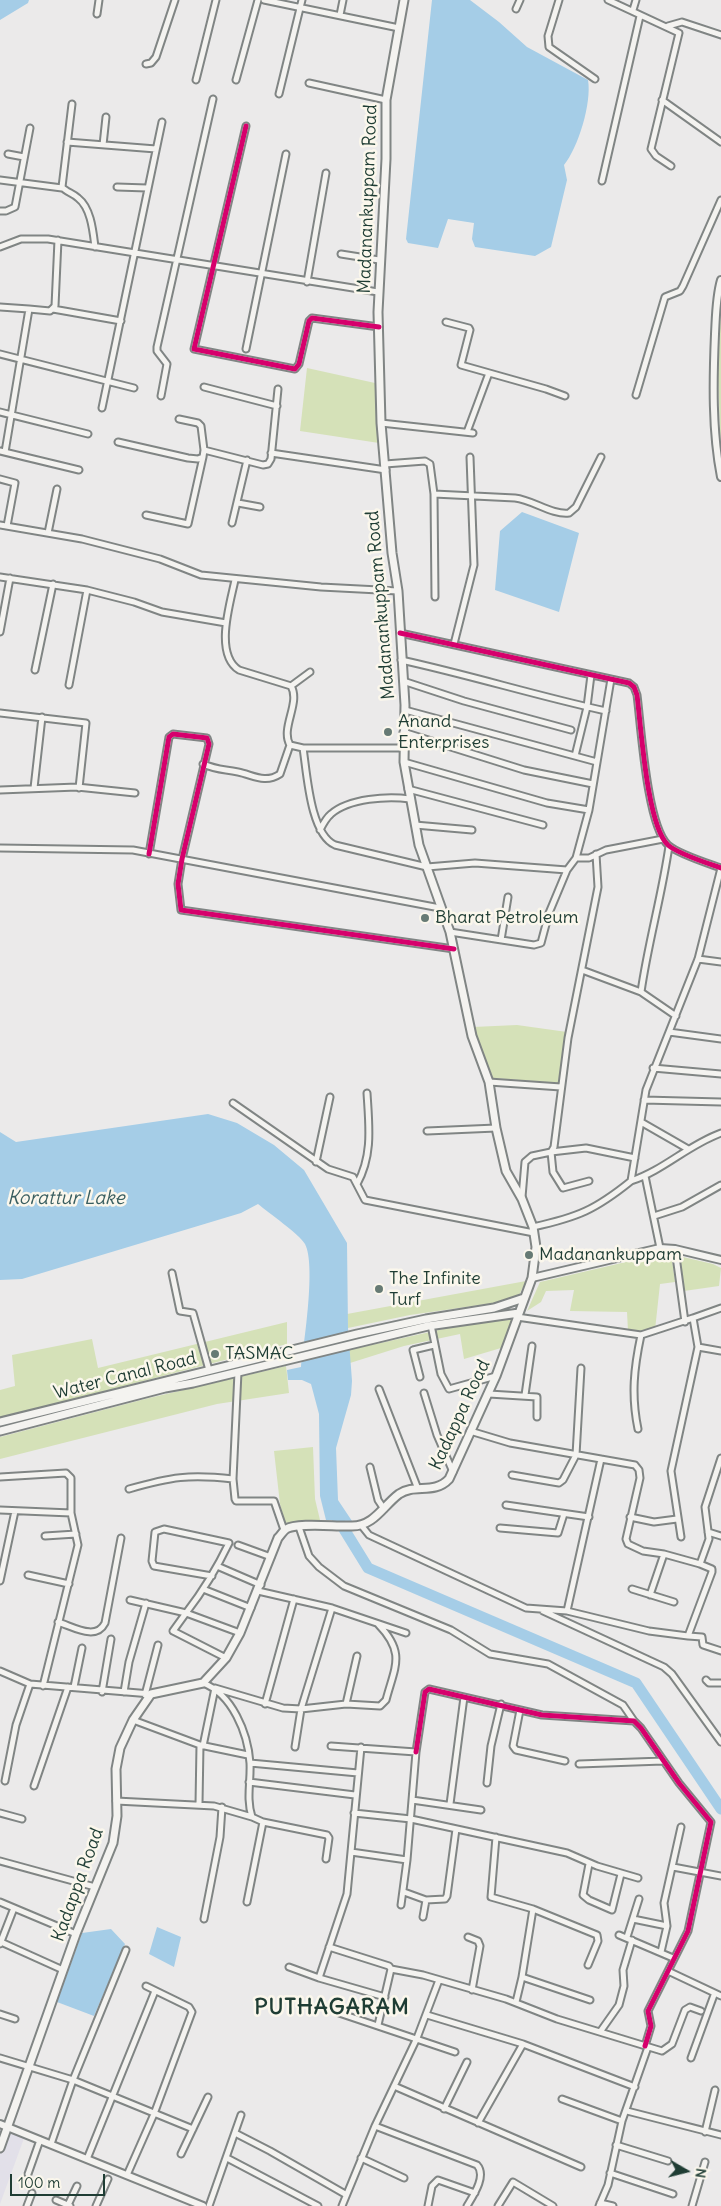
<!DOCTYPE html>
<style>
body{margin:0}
#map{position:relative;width:721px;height:2206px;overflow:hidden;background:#ebeaea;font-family:Delius,sans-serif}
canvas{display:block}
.north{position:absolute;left:661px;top:2146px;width:50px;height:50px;-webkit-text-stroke:4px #fbf7ec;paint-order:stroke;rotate:98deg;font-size:14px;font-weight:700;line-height:20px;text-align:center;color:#1f3d34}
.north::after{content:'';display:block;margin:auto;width:18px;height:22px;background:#1f3d34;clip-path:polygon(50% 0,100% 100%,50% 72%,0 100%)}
.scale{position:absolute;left:10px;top:2174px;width:95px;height:22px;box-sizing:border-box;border:2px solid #1f3d34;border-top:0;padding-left:6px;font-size:15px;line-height:18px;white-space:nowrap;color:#1f3d34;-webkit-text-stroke:4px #fbf7ec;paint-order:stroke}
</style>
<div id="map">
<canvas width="721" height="2206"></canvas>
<div class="north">N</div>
<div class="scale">100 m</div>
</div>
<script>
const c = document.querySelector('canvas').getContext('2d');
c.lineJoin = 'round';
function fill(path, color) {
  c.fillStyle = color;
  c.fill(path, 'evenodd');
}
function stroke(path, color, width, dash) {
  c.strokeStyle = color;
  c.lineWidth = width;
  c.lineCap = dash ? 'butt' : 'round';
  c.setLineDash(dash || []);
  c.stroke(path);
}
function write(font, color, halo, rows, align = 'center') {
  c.font = font + ' Delius,sans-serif';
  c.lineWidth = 5;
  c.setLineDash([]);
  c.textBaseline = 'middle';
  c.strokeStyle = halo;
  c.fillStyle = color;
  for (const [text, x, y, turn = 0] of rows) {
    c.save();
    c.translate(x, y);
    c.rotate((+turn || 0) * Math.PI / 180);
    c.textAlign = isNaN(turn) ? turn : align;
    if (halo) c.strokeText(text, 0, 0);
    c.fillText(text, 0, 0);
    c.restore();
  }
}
fill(new Path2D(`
 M0 2119 27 2130 0 2204Z`), '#e2e0e9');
fill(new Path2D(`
 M721 305V455L718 376Z
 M307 368 375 383 379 443 300 431Z
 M517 1025 567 1032 558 1083 493 1078 473 1027Z
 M656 1255 672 1260 675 1282 660 1284 655 1330 648 1332 628 1331 627 1312 570 1311 574 1290 546 1291 541 1302 527 1311 540 1282Z
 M683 1257 713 1264 721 1268 719 1286 684 1291 680 1259Z
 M526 1281 519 1295 508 1301 410 1315 348 1328 347 1314Z
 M512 1319 501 1348 464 1359 460 1334 404 1346 350 1363 349 1350 457 1326Z
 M287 1322V1344L0 1418V1390L15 1386 12 1355 92 1339 98 1368Z
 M286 1366 289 1393 217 1404 0 1459V1437L145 1399Z
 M313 1447 315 1499 320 1520 285 1523 280 1504 274 1451Z`), '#d5e1b8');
fill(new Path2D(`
 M0 0H29L28 3 0 20Z
 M432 0H470L499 22 527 47 588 80C592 103 578 148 564 165L567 180 551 247 535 256 475 247 472 239 474 223 448 219 438 248 408 243 406 239Z
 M522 512 579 533 559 612 495 590 500 531Z
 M208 1114 237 1123 274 1145 304 1170 347 1243 348 1328 352 1381 351 1395 336 1448 338 1500 352 1521 326 1520 320 1496 319 1414 311 1384 302 1380H288L287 1370 301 1367C304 1342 316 1265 305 1244 299 1234 269 1213 258 1204L241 1213 22 1279 0 1280V1132L16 1142Z
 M157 1927 181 1937 174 1967 149 1954Z
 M111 1929 125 1944 94 2016 57 2002 82 1933Z`), '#a5cde7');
stroke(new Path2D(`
 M331 1508 368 1568 636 1683 721 1809`), '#a5cde7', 11);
const minor = new Path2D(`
 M264 0 399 28
 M559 0 548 36 549 47 595 79
 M608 0 679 33 651 149 656 156 671 166
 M516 9 520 0
 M633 10 636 0
 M97 14 99 0
 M340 15 343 0
 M668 26 682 22 721 35
 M146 64 151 63 156 57 175 0
 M196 80 216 0
 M236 80 258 0
 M309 83 386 100
 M279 94 302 0
 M662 100 721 142
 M72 104 62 187C66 192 73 193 78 198 91 208 93 231 95 247
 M246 126 194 349 295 369 299 364 309 321 312 318 379 327
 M67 142 156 149
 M103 145 106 117
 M8 154 24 157
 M0 180 62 188
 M602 181 640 16
 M117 187 147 188
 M0 211H6L15 207 30 128
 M0 247 21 239H48L378 292
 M341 254 379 260
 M307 282 326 173
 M0 307 29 309
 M53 309 121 321
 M446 322 469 328 470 330 461 365 546 389 565 396
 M246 349 286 154
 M0 354 134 388
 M204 387 277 406
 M636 395 665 297 680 291 683 286 721 200
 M161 396 167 364 157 351V347L213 99
 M102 408 162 122
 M0 412 88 434
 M179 419 198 423 201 426 204 450
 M381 423 473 433
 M467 432 489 373
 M118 442 188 458 198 459 203 457 204 450 263 465 268 464 271 459 278 389
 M0 451 79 470
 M5 452 29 309 50 311 55 306 58 240
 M271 453 386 470
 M385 464 425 461 430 464 434 494 435 597
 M0 479 15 483 7 526
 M434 494 515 498C533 500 552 515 569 513L576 507 601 457
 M238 503 260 507
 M146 515 188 524 203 457
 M232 523 247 460
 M0 525 82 539 160 559 201 575 321 587 398 591
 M48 533 57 489
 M0 577 87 590 134 602 162 612 226 623
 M235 580C230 604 214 654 239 670L291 686C301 703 280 728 290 745L303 748H403
 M0 632 10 578
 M400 633 629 683 634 687 637 695C641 726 647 826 668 845 678 854 707 863 721 868
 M454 644 474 565 470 457
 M401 660C470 675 537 696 606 711
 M35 670 53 584
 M403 681 464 701 571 730
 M69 685 87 590
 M291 686 310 672
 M405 710 597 762
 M0 713 86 723 79 788
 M403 732 524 770 593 784
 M303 748C307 773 310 834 335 845L427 867 475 863 567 870 576 858 589 810 547 803 404 762
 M575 756 587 707 591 675
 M203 764C217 770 223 769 238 772 253 775 265 784 280 774L290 745
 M34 788 42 717
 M408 789 543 825
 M0 790 77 787 135 793
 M589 810 611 679
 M415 825 472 830
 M320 830C323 824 326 818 331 814 349 798 388 796 410 799
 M0 848 133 850 440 908
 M149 854 169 737 173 734 207 738 209 744 182 859 178 884 181 910 454 949
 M576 858H589L606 850 663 839
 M450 932 534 945 541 943 549 913 567 870
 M501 940 508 897
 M698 959 721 962
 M582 970 641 992 676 1016
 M641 992C648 943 662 895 669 846
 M669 1032 721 1039
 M653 1068 721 1074
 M489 1082 561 1087
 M644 1100 721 1102
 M233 1103 328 1169 353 1177 365 1200 534 1233
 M641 1122 688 1149
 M427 1131 496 1128
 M316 1162 330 1097
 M645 1176 660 1248
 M589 1181 563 1188 553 1172 551 1152 586 1148 635 1158
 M631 1181C664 1170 688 1145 721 1133
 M357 1184C373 1155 369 1126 367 1093
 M522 1197 525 1162 532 1156 551 1152 554 1147 568 1038 598 887 596 854
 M654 1216 682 1207 721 1185
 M533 1227C578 1217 595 1210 631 1181L646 1090 698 959 721 868
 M675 1249 685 1322
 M172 1273 180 1311 193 1313 209 1370
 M517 1317 641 1335 693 1318
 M431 1325 441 1374 449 1389 496 1376
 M698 1347 721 1351
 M238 1372 233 1479 235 1499 236 1501H274L284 1530
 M420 1377 413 1350 434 1345
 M379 1389 418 1489
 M424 1393 437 1435 453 1472
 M489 1394 537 1397V1417
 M525 1395 532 1346
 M638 1429C631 1395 634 1368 641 1335
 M470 1431 510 1443 635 1465 639 1470 640 1478 626 1539 628 1544 643 1551 664 1554 700 1564
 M721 1458 705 1507 709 1539 700 1564 712 1569V1572L688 1636 702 1637 703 1645 721 1651
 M370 1467 378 1500 384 1509
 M512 1475 553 1482 559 1483 563 1480 576 1455 581 1368
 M0 1477 66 1473 71 1478V1513L78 1545 43 1686
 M129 1489C171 1477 189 1474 233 1479
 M506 1505 589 1517
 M0 1510 71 1513
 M630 1517 654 1522 677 1519
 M361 1525 369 1535 526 1608 567 1611 649 1631 688 1636
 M299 1527 309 1556 319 1567 344 1586 451 1630 490 1654 548 1664 623 1705 634 1721
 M500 1528 558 1533 564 1514
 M708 1532 721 1536
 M45 1536 76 1534
 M681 1537 671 1471 698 1347 693 1318 721 1308
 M238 1545 271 1557
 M217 1566 261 1585
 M28 1575 69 1584
 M212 1576 154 1566 152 1561 155 1532 164 1529 229 1543C217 1568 203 1591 186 1613L240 1633
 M0 1581 15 1511
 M203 1589 251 1608
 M632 1589 674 1602
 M258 1591 332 1608 301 1709 295 1747
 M650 1595 664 1554
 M130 1600 186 1613 173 1631 226 1658
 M332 1608 406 1633
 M543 1611 664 1667 672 1674 721 1742
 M567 1611 601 1459
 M58 1622C74 1627 96 1641 105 1623L121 1538
 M0 1671 30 1684 151 1694
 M706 1680 709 1683H721
 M203 1683C232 1694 248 1733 250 1763 251 1781 246 1799 252 1817L263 1822 247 1902
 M74 1687 82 1648
 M102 1692 111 1639
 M124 1692 129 1662 146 1603
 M145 1695 158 1645
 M265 1704 294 1599
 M346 1704 357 1656
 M520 1710 513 1746 516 1750 565 1761
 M133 1720 200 1745 248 1755
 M203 1746 215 1688 283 1708 301 1709 346 1704 380 1706 386 1700C395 1666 406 1653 378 1624
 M331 1746 416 1752 407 1860
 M416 1752 425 1692 429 1689 542 1715 634 1721 641 1728 679 1783 711 1822 688 1931 648 2011 651 2026 645 2046
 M250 1763 358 1773
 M579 1764 663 1761
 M5 1781 16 1725 30 1684
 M249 1782 355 1795
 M487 1783 491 1746 501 1704
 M34 1786 68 1687
 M412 1800 481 1810
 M116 1801 214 1806 252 1817
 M199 1804 200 1745
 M450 1804 464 1697
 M0 1813 22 1819
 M354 1813 411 1819 567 1853 597 1866 638 1878
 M263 1822 327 1835 329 1838 326 1859
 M496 1837 491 1897 533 1909 597 1935 598 1941 588 1965
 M351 1852 407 1860 401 1905
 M0 1861 95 1887
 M589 1864 583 1895 589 1900 612 1910 621 1874
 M673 1867 721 1876
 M404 1892 426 1900
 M0 1902 76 1934
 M533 1909 522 1977 590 2000
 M423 1917 426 1900 445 1899 447 1896 456 1829
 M204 1919 220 1837 222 1807
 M633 1919 667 1926
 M619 1935 673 1958
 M468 1937 478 1941 480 1946 472 1990
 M627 1937 639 1899
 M1 1942 63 1970
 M0 1944 14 1908
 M329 1947 389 1966 391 1969 378 2025
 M661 1952 667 1926 664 1903 681 1827
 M289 1967 319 1978 347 1894 361 1747
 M391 1969 423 1975 506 1999 557 2019 662 2051 672 2044 685 2010 690 2007 701 2011
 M668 1971 721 1996
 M319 1978 385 1997
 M516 2002 522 1977
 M339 2013 455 2052
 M0 2014 15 2019
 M427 2015 523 2044 635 2087
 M600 2032 619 2005 624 1986 623 1970 632 1940
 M0 2058 73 2080 193 2129
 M691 2058 714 1995
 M394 2086 581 2167
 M562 2099 622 2121
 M444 2109 467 2062
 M627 2111 721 2135
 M478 2123 523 2044
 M375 2126 477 2165C487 2176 473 2196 467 2206
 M705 2132 715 2090
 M235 2133 270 2151 345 2194
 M51 2144 73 2080 126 1950
 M616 2145 668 2161
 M181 2154 208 2097
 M227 2158 318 2206
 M361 2158 404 2178
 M87 2159 155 1991
 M610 2173 673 2194
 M28 2174 40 2140
 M127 2175 154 2114 192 2012 189 2007 146 1986
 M56 2200 70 2206
 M600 2203 613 2206
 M68 2205 77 2186
 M27 2206 32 2193
 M96 2206 108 2179
 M209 2206 241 2115
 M342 2206 375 2126 417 2038 439 1980
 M428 2206 432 2186 438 2180 475 2193
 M498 2206 513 2182 553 2206
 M599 2206 608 2185 622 2121 648 2047
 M692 2206 705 2162`);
const tertiary = new Path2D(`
 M721 280C716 297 716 316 715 334 713 381 712 431 721 477
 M532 1278 660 1248 675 1249 721 1260
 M0 2124 203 2206`);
const secondary = new Path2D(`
 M0 1422 357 1334 426 1319 494 1308 524 1298
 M0 1431 165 1388 193 1383 428 1326 519 1313
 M0 2148 76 1934 113 1843 117 1816 116 1769 120 1748 133 1720 151 1694 203 1683 226 1658 240 1633 278 1538C281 1535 283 1531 286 1529 298 1522 337 1527 352 1526 374 1526 383 1506 399 1494 415 1483 434 1495 449 1479L496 1376 532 1278 536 1247 533 1227 522 1199 506 1171 496 1128 489 1082 472 1036 450 932 419 845 404 762 405 705 398 591 392 553 381 423 378 312 386 159V100L404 0`);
stroke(minor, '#808584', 9);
stroke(tertiary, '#808584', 10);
stroke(secondary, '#808584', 11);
stroke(minor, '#f4f3f0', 5);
stroke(tertiary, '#f4f3f0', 6);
stroke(secondary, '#f4f3f0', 7);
stroke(new Path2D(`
 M246 126 194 349 295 369 299 364 309 321 312 318 379 327
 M400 633 629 683 634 687 637 695C641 726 647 826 668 845 678 854 707 863 721 868
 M149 854 169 737 173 734 207 738 209 744 182 859 178 884 181 910 454 949
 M416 1752 425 1692 429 1689 542 1715 634 1721 641 1728 679 1783 711 1822 688 1931 648 2011 651 2026 645 2046`), '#d6006c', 5);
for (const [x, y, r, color] of [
 [388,732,5,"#667a74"],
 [425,918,5,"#667a74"],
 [529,1255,5,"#667a74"],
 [379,1289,5,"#667a74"],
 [215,1354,5,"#667a74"]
]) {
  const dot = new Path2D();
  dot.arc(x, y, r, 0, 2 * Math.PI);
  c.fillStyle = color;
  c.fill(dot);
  stroke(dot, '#fbf7ec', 2);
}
write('18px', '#1f3d34', '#fbf7ec', [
 ["Madanankuppam Road",368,199,-88],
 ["Madanankuppam Road",381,605,-95],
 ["Water Canal Road",125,1376,-14],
 ["Kadappa Road",460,1415,-65],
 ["Kadappa Road",78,1885,-70]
]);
write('18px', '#1f3d34', '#fbf7ec', [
 ["Anand",398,722],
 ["Enterprises",398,743],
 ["Bharat Petroleum",435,918],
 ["Madanankuppam",539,1255],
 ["The Infinite",389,1279],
 ["Turf",389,1300],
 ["TASMAC",225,1354]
], 'left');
write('italic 19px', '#395e60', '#fbf7ec', [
 ["Korattur Lake",66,1199]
]);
c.letterSpacing = '1px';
write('bold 22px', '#1f3d34', '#fbf7ec', [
 ["PUTHAGARAM",332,2008]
]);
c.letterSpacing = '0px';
</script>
